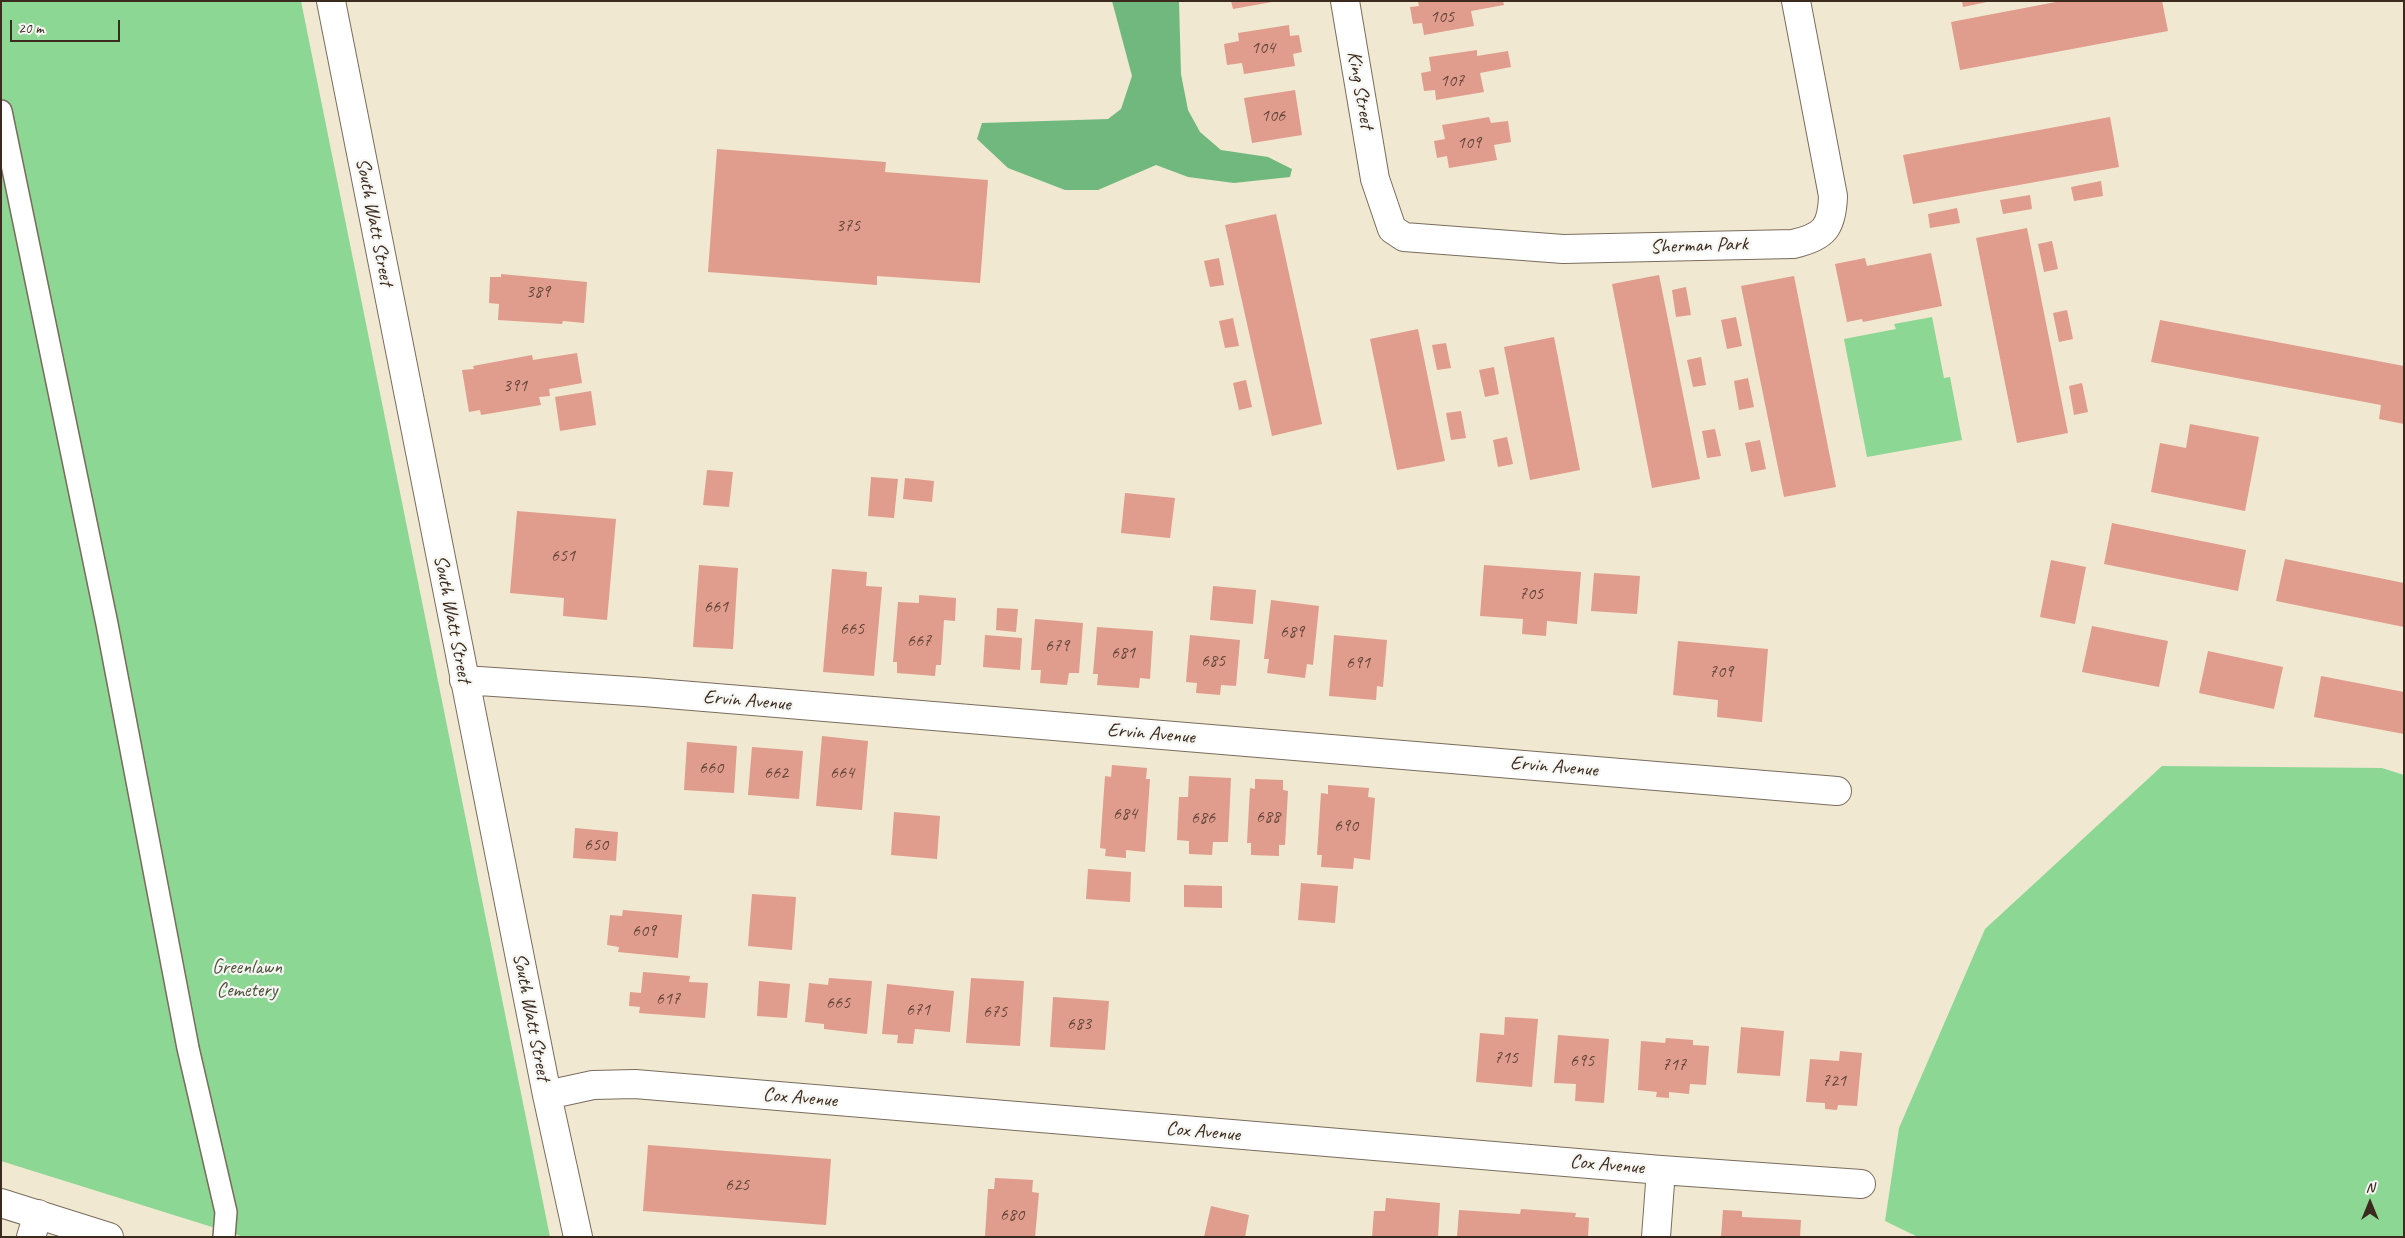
<!DOCTYPE html>
<style>
body{margin:0}
#map{position:relative;width:2405px;height:1238px;overflow:hidden;background:#f0e8d1;font-family:Caveat,sans-serif}
canvas{display:block}
.frame{position:absolute;inset:0;border:2px solid #3b2a1e;pointer-events:none}
.north{position:absolute;left:2345px;top:1178px;width:50px;height:50px;-webkit-text-stroke:4px #f6f6f2;paint-order:stroke;rotate:0deg;font-size:14px;font-weight:700;line-height:20px;text-align:center;color:#3b2a1e}
.north::after{content:'';display:block;margin:auto;width:18px;height:22px;background:#3b2a1e;clip-path:polygon(50% 0,100% 100%,50% 72%,0 100%)}
.scale{position:absolute;left:10px;top:20px;width:110px;height:22px;box-sizing:border-box;border:2px solid #3b2a1e;border-top:0;padding-left:6px;font-size:15px;line-height:18px;white-space:nowrap;color:#3b2a1e;-webkit-text-stroke:4px #f6f6f2;paint-order:stroke}
</style>
<div id="map">
<canvas width="2405" height="1238"></canvas>
<div class="frame"></div>
<div class="north">N</div>
<div class="scale">20 m</div>
</div>
<script>
const c = document.querySelector('canvas').getContext('2d');
c.lineJoin = 'round';
function fill(path, color) {
  c.fillStyle = color;
  c.fill(path, 'evenodd');
}
function stroke(path, color, width, dash) {
  c.strokeStyle = color;
  c.lineWidth = width;
  c.lineCap = dash ? 'butt' : 'round';
  c.setLineDash(dash || []);
  c.stroke(path);
}
function write(font, color, halo, rows, align = 'center') {
  c.font = font + ' Caveat,sans-serif';
  c.lineWidth = 4.5;
  c.setLineDash([]);
  c.textBaseline = 'middle';
  c.strokeStyle = halo;
  c.fillStyle = color;
  for (const [text, x, y, turn = 0] of rows) {
    c.save();
    c.translate(x, y);
    c.rotate((+turn || 0) * Math.PI / 180);
    c.textAlign = isNaN(turn) ? turn : align;
    if (halo) c.strokeText(text, 0, 0);
    c.fillText(text, 0, 0);
    c.restore();
  }
}
fill(new Path2D(`
 M1 1H301L550 1237H244L1 1161Z
 M1932 317 1944 378 1950 377 1962 440 1867 457 1844 339 1896 329 1894 324Z
 M2162 766 2382 768 2404 775V1237H1918L1885 1221 1899 1128 1985 929Z`), '#8cd794');
fill(new Path2D(`
 M1112 1H1179L1181 74 1188 110 1200 132 1221 150 1268 157 1292 169 1290 177 1234 183 1188 177 1156 165 1098 190H1065L1008 168 977 139 982 123 1108 119 1121 109 1132 76Z`), '#71b87e');
fill(new Path2D(`
 M1231 1H1272V2L1233 9Z
 M1418 1H1503L1504 5 1471 11 1474 26 1424 35 1422 23 1413 24 1410 7 1419 6Z
 M1962 1H1987V2L1963 7Z
 M2061 1H2162L2168 31 1960 70 1951 22Z
 M1289 25 1290 36 1299 35 1302 52 1293 54 1295 66 1244 74 1242 63 1227 65 1224 44 1239 41 1238 33Z
 M1477 50V56L1508 51 1511 67 1480 73 1484 92 1436 100 1435 90 1424 91 1421 73 1431 71 1429 57Z
 M1295 90 1302 135 1252 143 1244 98Z
 M1489 117 1491 123 1508 121 1511 142 1494 145 1497 160 1449 168 1447 156 1437 158 1434 141 1445 139 1442 125Z
 M2110 117 2119 167 1913 204 1903 155Z
 M717 149 886 162 885 172 988 180 980 283 877 276V285L708 272Z
 M2101 181 2103 196 2074 201 2071 187Z
 M2030 195 2032 209 2003 214 2000 200Z
 M1957 208 1960 223 1930 228 1928 214Z
 M1276 214 1322 424 1272 436 1225 225Z
 M2027 228 2068 433 2017 443 1976 238Z
 M2052 241 2058 269 2044 272 2038 244Z
 M1931 253 1942 306 1863 322 1862 319 1847 322 1835 264 1865 258 1867 266Z
 M1219 258 1224 285 1210 287 1204 261Z
 M501 274 587 282 584 323 563 321 562 324 498 320 499 304 489 303 490 277H501Z
 M1659 275 1700 479 1652 488 1612 284Z
 M1794 276 1836 487 1784 497 1741 286Z
 M1686 287 1691 315 1676 317 1672 290Z
 M2067 310 2073 339 2059 342 2053 313Z
 M1736 317 1742 346 1727 349 1721 320Z
 M1233 318 1239 346 1225 348 1219 321Z
 M2160 320 2404 366V424L2379 419 2381 405 2151 362Z
 M1418 329 1445 461 1397 470 1370 339Z
 M1554 337 1580 470 1530 480 1504 347Z
 M1446 343 1451 368 1437 370 1432 345Z
 M577 353 582 383 549 389 550 396 539 397 541 405 481 415 480 410 469 412 462 370 474 369 473 366 532 355 533 360Z
 M1701 357 1706 385 1693 387 1687 360Z
 M1494 367 1499 394 1485 397 1479 370Z
 M1748 378 1754 407 1739 410 1734 381Z
 M1246 380 1252 407 1239 410 1233 383Z
 M2082 383 2088 412 2074 415 2069 386Z
 M591 391 596 425 560 431 555 397Z
 M1461 411 1466 438 1451 440 1446 413Z
 M2190 424 2259 437 2245 511 2151 492 2160 443 2186 448Z
 M1715 429 1721 456 1707 458 1702 431Z
 M1507 437 1513 464 1498 467 1493 440Z
 M1760 440 1766 469 1751 472 1745 443Z
 M707 470 733 472 729 507 703 505Z
 M871 477 898 479 894 518 868 516Z
 M905 478 934 481 932 502 903 499Z
 M1125 493 1175 498 1170 538 1121 533Z
 M517 511 616 519 607 620 563 616 564 598 510 593Z
 M2112 523 2246 550 2238 591 2104 564Z
 M2285 559 2404 583V627L2276 601Z
 M2051 560 2086 567 2075 624 2040 617Z
 M699 565 738 568 733 649 693 647Z
 M1484 565 1581 572 1577 624 1547 621 1546 636 1522 634 1523 619 1480 616Z
 M832 569 867 572 866 586 882 587 874 676 823 672Z
 M1594 573 1640 576 1637 614 1591 611Z
 M1213 586 1256 590 1253 624 1210 620Z
 M919 595 956 598 955 621 944 620 941 665H936L935 676 897 673V662H893L898 602 919 603Z
 M1271 600 1319 606 1313 665 1307 664 1305 678 1267 673 1269 659H1264Z
 M997 608 1018 609 1016 632 996 630Z
 M1035 619 1083 623 1079 673H1069L1067 685 1040 683 1041 670H1031Z
 M2092 626 2168 641 2159 687 2082 672Z
 M1097 627 1153 631 1150 679 1140 678 1139 688 1097 685 1098 674H1093Z
 M985 635 1022 638 1020 670 983 667Z
 M1190 635 1240 640 1236 686 1221 685 1220 695 1196 693 1197 683 1186 682Z
 M1334 635 1387 640 1383 687 1377 686 1376 700 1329 696Z
 M1678 641 1768 649 1762 722 1717 717 1718 700 1673 695Z
 M2208 651 2283 667 2274 709 2199 693Z
 M2321 676 2404 692V734L2314 717Z
 M822 736 868 741 862 810 816 806Z
 M687 742 737 746 734 793 684 790Z
 M752 747 803 751 799 799 748 795Z
 M1112 765 1147 768 1146 779H1150L1145 852 1126 850V858L1105 856 1106 849 1100 848 1105 776 1111 777Z
 M1189 776 1231 778 1228 842H1213L1212 855 1189 854V841L1177 840 1179 797H1188Z
 M1255 779 1283 780V790L1288 791 1285 845H1279V856L1251 855V843H1247L1250 788 1255 789Z
 M1328 785 1369 788 1368 797 1375 798 1370 860 1354 858 1353 869 1321 867 1322 855H1317L1321 793 1328 794Z
 M894 812 940 816 937 859 891 855Z
 M575 828 618 832 616 861 573 858Z
 M1088 869 1131 872 1130 902 1086 899Z
 M1301 883 1338 886 1335 923 1298 920Z
 M1184 885 1222 886V908L1184 907Z
 M752 894 796 897 792 950 748 946Z
 M623 910 682 915 678 958 618 952 619 947 607 945 610 915 622 916Z
 M643 972 690 976 689 982 708 983 705 1018 639 1013 640 1007 629 1006 630 992 641 993Z
 M829 978 872 981 867 1034 824 1029V1024L805 1022 809 983 828 985Z
 M971 978 1024 981 1020 1046 966 1043Z
 M759 981 790 984 787 1018 757 1016Z
 M887 984 954 991 950 1032 915 1029 913 1044 897 1043 898 1035 882 1034Z
 M1053 997 1109 1001 1105 1050 1050 1047Z
 M1505 1017 1538 1019 1532 1087 1476 1082 1480 1033 1504 1035Z
 M1741 1027 1784 1031 1780 1076 1737 1073Z
 M1558 1035 1609 1039 1604 1103 1575 1101 1576 1084 1554 1083Z
 M1666 1038 1693 1040V1045L1709 1046 1706 1085 1690 1084 1689 1094 1669 1092V1098L1656 1097 1657 1092 1638 1090 1641 1041 1665 1043Z
 M1840 1051 1862 1053 1857 1106 1838 1105 1837 1110 1825 1109V1103L1806 1102 1810 1059 1839 1061Z
 M648 1145 831 1159 826 1225 643 1211Z
 M995 1178 1033 1180 1032 1192 1039 1193 1035 1237H985L988 1189H994Z
 M1386 1198 1440 1203 1438 1237H1372L1374 1211H1385Z
 M1211 1206 1249 1215 1245 1237H1204Z
 M1521 1209 1576 1213 1575 1217 1589 1218 1588 1237H1457L1459 1210 1520 1214Z
 M1723 1210 1742 1211V1217L1801 1220 1800 1237H1721Z`), '#e09c8c');
const lane = new Path2D(`
 M1 111 107 624 188 1048 226 1212 224 1237`);
const street = new Path2D(`
 M331 1 547 1095 578 1237
 M1345 1 1375 179 1392 229 1404 237 1563 249 1793 244C1824 237 1832 228 1833 196L1796 1
 M464 680 644 692 1837 791
 M547 1095 593 1085 635 1084 1661 1170 1861 1184
 M31 1237 38 1214
 M1656 1237 1661 1170`);
const primary = new Path2D(`
 M1 1203 109 1237`);
stroke(lane, '#7a6c5d', 24);
stroke(street, '#7a6c5d', 30);
stroke(primary, '#7a6c5d', 30);
stroke(lane, '#fff', 21);
stroke(street, '#fff', 28);
stroke(primary, '#fff', 28);
write('18px', '#64463a', null, [
 ["105",1442,17],
 ["104",1263,48],
 ["107",1452,81],
 ["106",1273,116],
 ["109",1469,143],
 ["375",848,226],
 ["389",538,292],
 ["391",515,386],
 ["651",563,556],
 ["705",1531,594],
 ["661",716,607],
 ["665",852,629],
 ["689",1292,632],
 ["667",919,641],
 ["679",1057,646],
 ["681",1123,653],
 ["685",1213,661],
 ["691",1358,663],
 ["709",1721,672],
 ["660",711,768],
 ["662",776,773],
 ["664",842,773],
 ["684",1125,814],
 ["688",1268,817],
 ["686",1203,818],
 ["690",1346,826],
 ["650",596,845],
 ["609",644,931],
 ["617",668,999],
 ["665",838,1003],
 ["671",918,1010],
 ["675",995,1012],
 ["683",1079,1024],
 ["715",1506,1058],
 ["695",1582,1061],
 ["717",1674,1065],
 ["721",1834,1081],
 ["625",737,1185],
 ["680",1012,1215]
]);
write('20px', '#3b2a1e', '#f6f6f2', [
 ["King Street",1360,90,80],
 ["South Watt Street",374,222,79],
 ["Sherman Park",1699,246,-2],
 ["South Watt Street",452,619,79],
 ["Ervin Avenue",747,701,5],
 ["Ervin Avenue",1151,734,5],
 ["Ervin Avenue",1554,767,5],
 ["South Watt Street",531,1017,79],
 ["Cox Avenue",800,1098,5],
 ["Cox Avenue",1203,1132,5],
 ["Cox Avenue",1607,1165,5]
]);
write('20px', '#4f553c', '#f6f6f2', [
 ["Greenlawn",247,968],
 ["Cemetery",247,991]
]);
</script>
